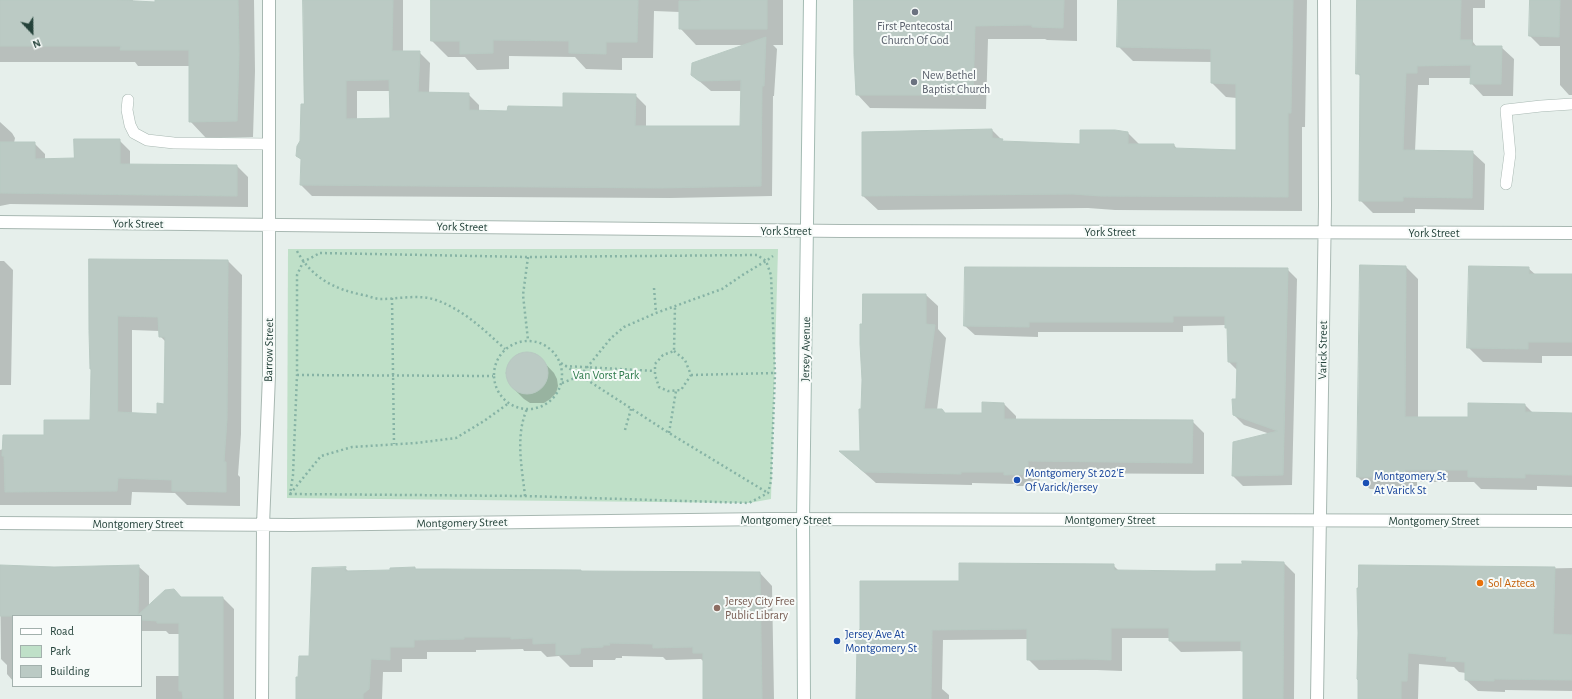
<!DOCTYPE html>
<style>
body{margin:0}
#map{position:relative;width:1572px;height:699px;overflow:hidden;background:#e6efeb;font-family:"Alegreya Sans",sans-serif}
canvas{display:block}
.legend{position:absolute;left:12px;top:615px;width:130px;height:72px;box-sizing:border-box;background:#f7fbf9;border:1px solid #a3b1ad;margin:0;padding:5px 7px;list-style:none;font-size:12px;color:#24423a}
.legend li{display:flex;align-items:center;gap:8px;height:20px}
.legend b{width:20px;border:1px solid #a3b1ad}
.north{position:absolute;left:12px;top:12px;width:40px;height:40px;-webkit-text-stroke:3px #f7fbf9;paint-order:stroke;rotate:158deg;font-size:11px;font-weight:700;line-height:16px;text-align:center;color:#24423a}
.north::after{content:'';display:block;margin:auto;width:14px;height:18px;background:#24423a;clip-path:polygon(50% 0,100% 100%,50% 72%,0 100%)}
</style>
<div id="map">
<canvas width="1572" height="699"></canvas>
<ul class="legend">
<li><b style="height:5px;background:#fff"></b>Road</li>
<li><b style="height:11px;background:#bfe0c8"></b>Park</li>
<li><b style="height:11px;background:#bbcac4"></b>Building</li>
</ul>
<div class="north">N</div>
</div>
<script>
const c = document.querySelector('canvas').getContext('2d');
c.lineJoin = 'round';
function fill(path, color) {
  c.fillStyle = color;
  c.fill(path, 'evenodd');
}
function stroke(path, color, width, dash) {
  c.strokeStyle = color;
  c.lineWidth = width;
  c.lineCap = dash ? 'butt' : 'round';
  c.setLineDash(dash || []);
  c.stroke(path);
}
function write(font, color, halo, rows, align = 'center') {
  c.font = font + ' "Alegreya Sans",sans-serif';
  c.lineWidth = 4;
  c.setLineDash([]);
  c.textBaseline = 'middle';
  c.strokeStyle = halo;
  c.fillStyle = color;
  for (const [text, x, y, turn = 0] of rows) {
    c.save();
    c.translate(x, y);
    c.rotate((+turn || 0) * Math.PI / 180);
    c.textAlign = isNaN(turn) ? turn : align;
    if (halo) c.strokeText(text, 0, 0);
    c.fillText(text, 0, 0);
    c.restore();
  }
}
fill(new Path2D(`
 M288 249H778L771 499 749 503 287 498Z`), '#bfe0c8');
fill(new Path2D(`
 M0 0H133V2L156 3V0H254L255 71 253 137 206 138 190 121V66H138L135 62H0Z
 M304 0H403V52H419L430 63 429 93 468 94 479 105V111L508 112 564 108 635 95 646 106V127H741L742 91H711L692 75 746 45H696L680 28V12L654 11 653 58H622V70L586 69 575 57 509 56V69L477 70 465 57H448L432 41V0H783V45H773L777 49 774 96H773L772 196 670 198 312 196 301 185 302 160 297 156 301 142 305 105ZM357 91H390L391 119 357 120Z
 M855 0H1077V41L1047 40 1045 39H988L986 109 870 108 857 94Z
 M1119 0H1307L1305 127H1302V211L1115 210 1088 208 878 210 863 196V133L992 130 1004 142 1081 146 1128 133 1140 145H1174L1178 150 1237 151V98L1226 97 1212 83V62L1133 61 1118 46Z
 M1358 0H1485V8H1473V42L1477 47H1501L1514 59 1513 96H1483L1471 83V78H1429V85H1418L1415 151 1472 152 1485 164 1484 210 1415 209V213H1373L1360 200 1361 77 1357 73Z
 M1531 0H1572V95H1569L1560 85V46H1540L1530 36Z
 M0 122 12 133 15 138 14 143H34L45 154V160L75 159 119 140 130 151V165L237 166 248 177V207L10 204 0 206Z
 M90 260 228 261 242 275 241 434 238 475 240 477V506L187 505 175 493 132 492 131 505H0V450L91 421 92 370 91 369ZM132 330 160 331V336L166 342 165 405 158 415 132 414Z
 M0 261H4L13 270 11 385H0Z
 M1406 267 1418 279V418H1469L1525 405 1533 413 1572 414V487L1537 486V490L1481 489 1474 482H1417V489H1370L1358 477Z
 M1528 268 1536 275H1572V356H1542V363L1483 362 1468 347Z
 M1287 269 1297 279 1292 485 1243 486 1233 476 1270 434 1244 425 1234 415 1236 400 1238 371 1229 362 1228 330 1226 325 1183 326V332H1038V337L975 335 965 326Z
 M926 295 938 306V329L946 338 937 410 945 414H983L1004 404 1016 416V420L1192 421 1204 433V474L1040 473 1039 486H1017L1015 484 972 483V485L876 483 841 452H861L862 410Z
 M527 353 539 357 554 373 557 379 558 386 556 393 550 399 544 403H530L524 399 514 389 507 377V370L514 358 520 354Z
 M1284 563 1295 574 1294 699H1244L1243 651 1181 652 1170 641V638H1122V671L1097 670H1039L1028 659V639L943 640 942 689 949 695V699H857L960 582 1113 565 1119 571 1217 572Z
 M0 566 54 568 138 566 149 576V607L181 598H223L234 609V699H156V676H180V634H169L166 631H141V616H13V681L7 674V665L1 659Z
 M345 568 349 572 391 571 415 568 416 570 582 572 760 573 772 586 774 699H704V662L701 659 666 660 663 657 622 656V658H616L615 660H593V667H570L559 656 547 657 541 651H524L523 649 476 650V652H427V659H402V672H383L382 699H297L310 657Z
 M1572 568V691L1505 690V692L1478 691 1466 680V673L1459 672 1454 667 1419 664 1418 699H1359V680L1523 569Z`), '#0003');
const building = new Path2D(`
 M0 0H117L155 2V0H238L239 53 237 121 189 122V50H120L121 46H0Z
 M303 0H393L392 51H420L418 92 469 93V110L507 111 508 106 563 107V93L636 94 635 126H740L741 80 699 81 691 75 692 63 766 37 764 86H762L761 186 659 188 300 185 301 159 296 156 297 146 300 141 301 104H304ZM389 80 390 118 346 119V81Z
 M431 0H638L637 42H606V54L569 53V41L493 40V53L460 54V41H431Z
 M700 0H767V29H679V1H700Z
 M854 0H1064L1063 28 1032 27V25L975 26 973 95H856L854 55Z
 M1118 0H1293L1291 113H1288V197L1100 196 1073 194 862 196V132L992 129V138L1003 139 1002 141 1080 144V130H1115L1128 132V144H1174V148L1236 150V84L1211 83V49L1117 47Z
 M1357 0H1461L1460 40H1472V46H1502L1501 84H1470L1471 65 1417 66V73H1406L1403 150 1473 151 1472 198 1403 197V201H1359L1360 74H1356Z
 M1530 0H1560L1559 37 1529 36Z
 M74 139H120V164L237 165V196L0 193V142H35V159L74 158Z
 M89 259 228 260 227 419 224 462H226V492L172 491V480L118 478 117 491 5 492 4 456H2L3 435H44V420H90L91 369H90L89 331ZM118 316 158 317 159 337H165L164 404 157 403V414L118 412Z
 M1360 265 1406 266 1405 417H1468V403L1525 404V412L1572 413V475L1525 474V478L1468 477V470H1405V477H1357Z
 M1469 266 1529 267V274H1572V342H1528V349L1467 348Z
 M965 267 1288 268 1283 475 1232 476 1233 442 1278 431 1233 415 1232 399H1236L1237 362H1228L1227 328H1225V316H1173V322H1029V327L964 326Z
 M863 294H926V324L935 325 924 409H942L945 413H982V402L1004 403V419L1193 420 1192 463 1028 461V474L1004 475V472H961V474L864 472 839 451H860L859 409H861L862 380 860 344V324H862Z
 M506 373a21 21 0 1 1 42 0a21 21 0 1 1-42 0Z
 M1242 561 1284 562 1283 699H1243V651H1241V641H1169V628H1111V660L1085 659 1027 660V629L932 630 931 699H856L857 644 854 639 860 629V581H959V563L1114 564V570L1193 571H1216V564H1242Z
 M0 565 54 567 139 565 138 615 165 590 174 589 181 597H223V699H183L182 691H179V623H157V621L141 620V616H0Z
 M1359 565 1555 567 1553 634 1572 635V680L1494 679V681L1465 680V662L1446 661 1447 657 1408 653 1407 681H1401V699H1358V680L1357 679 1358 633 1357 588H1358Z
 M346 567 345 571 390 570V568L415 567V569H443L581 570V571L760 572 762 699H703V653H693V647L653 648V644L609 643 610 645H603V647L581 648 580 654 556 655V643L533 644V638L511 639V637H464V639L414 640V647H390V660L371 659 369 689 363 694V699H296V677H298L299 656H309L312 568Z`);
fill(building, '#bbcac4');
stroke(building, '#b8c9c2', 1);
const lane = new Path2D(`
 M128 100 127 110 130 125 134 133 147 140 174 143 269 144
 M1506 184 1510 154 1506 110 1541 106 1572 104`);
const street = new Path2D(`
 M0 222 841 231 1572 233
 M0 523 292 525 769 519 1572 521
 M262 699 263 525 269 375V0
 M1317 699 1325 205 1324 0`);
const secondary = new Path2D(`
 M804 699 803 520 810 0`);
stroke(lane, '#a8b8b2', 12);
stroke(street, '#a8b8b2', 14);
stroke(secondary, '#a4bbb3', 14);
stroke(new Path2D(`
 M297 251C312 278 334 289 363 295 369 296 375 299 381 299 398 299 419 294 436 300 464 310 483 329 505 349
 M320 253 528 257 757 255 766 261 771 275 775 373 771 481 768 493 749 503 525 496 290 494 293 475 297 375V275L303 262Z
 M528 257 523 295 528 340
 M654 288 656 313
 M392 298 394 444
 M494 375a34 34 0 1 1 68 0a34 34 0 1 1-68 0Z
 M674 351 685 360 691 375 681 390 668 391 659 387 655 375V364L663 355 674 351 675 306
 M561 363 669 433 768 493
 M565 366 655 371
 M297 375 493 376
 M691 375 775 373
 M562 383 580 376 611 338 624 327 656 313 722 289 744 274 766 261 773 256
 M625 430 631 409
 M669 433 676 391
 M290 494 321 456 352 447 416 443 456 438 484 421 509 403
 M525 496C522 468 515 436 527 409`), '#86b3a5', 2.5, [2, 3]);
stroke(lane, '#fff', 11);
stroke(street, '#fff', 12);
stroke(secondary, '#fff', 12);
for (const [x, y, r, color] of [
 [915,12,4,"#6b7280"],
 [914,82,4,"#6b7280"],
 [1017,480,4,"#1a4fb4"],
 [1366,483,4,"#1a4fb4"],
 [1480,583,4,"#e8710a"],
 [717,608,4,"#8d6e63"],
 [837,641,4,"#1a4fb4"]
]) {
  const dot = new Path2D();
  dot.arc(x, y, r, 0, 2 * Math.PI);
  c.fillStyle = color;
  c.fill(dot);
  stroke(dot, '#f7fbf9', 1.5);
}
write('12px', '#5b616d', '#f7fbf9', [
 ["First Pentecostal",915,26],
 ["Church Of God",915,40],
 ["New Bethel",922,75,"left"],
 ["Baptist Church",922,89,"left"]
]);
write('12px', '#24423a', '#f7fbf9', [
 ["York Street",138,224,1],
 ["York Street",462,227,1],
 ["York Street",786,231],
 ["York Street",1110,232],
 ["York Street",1434,233],
 ["Jersey Avenue",806,349,-89],
 ["Barrow Street",269,350,-89],
 ["Varick Street",1323,350,-89],
 ["Montgomery Street",786,520],
 ["Montgomery Street",1110,520],
 ["Montgomery Street",1434,521],
 ["Montgomery Street",462,523,-1],
 ["Montgomery Street",138,524]
]);
write('12px', '#2d7a4b', '#f7fbf9', [
 ["Van Vorst Park",606,375]
]);
write('12px', '#164399', '#f7fbf9', [
 ["Montgomery St 202'E",1025,473],
 ["Of Varick/jersey",1025,487],
 ["Montgomery St",1374,476],
 ["At Varick St",1374,490],
 ["Jersey Ave At",845,634],
 ["Montgomery St",845,648]
], 'left');
write('12px', '#c56008', '#f7fbf9', [
 ["Sol Azteca",1488,583]
], 'left');
write('12px', '#785e54', '#f7fbf9', [
 ["Jersey City Free",725,601],
 ["Public Library",725,615]
], 'left');
</script>
